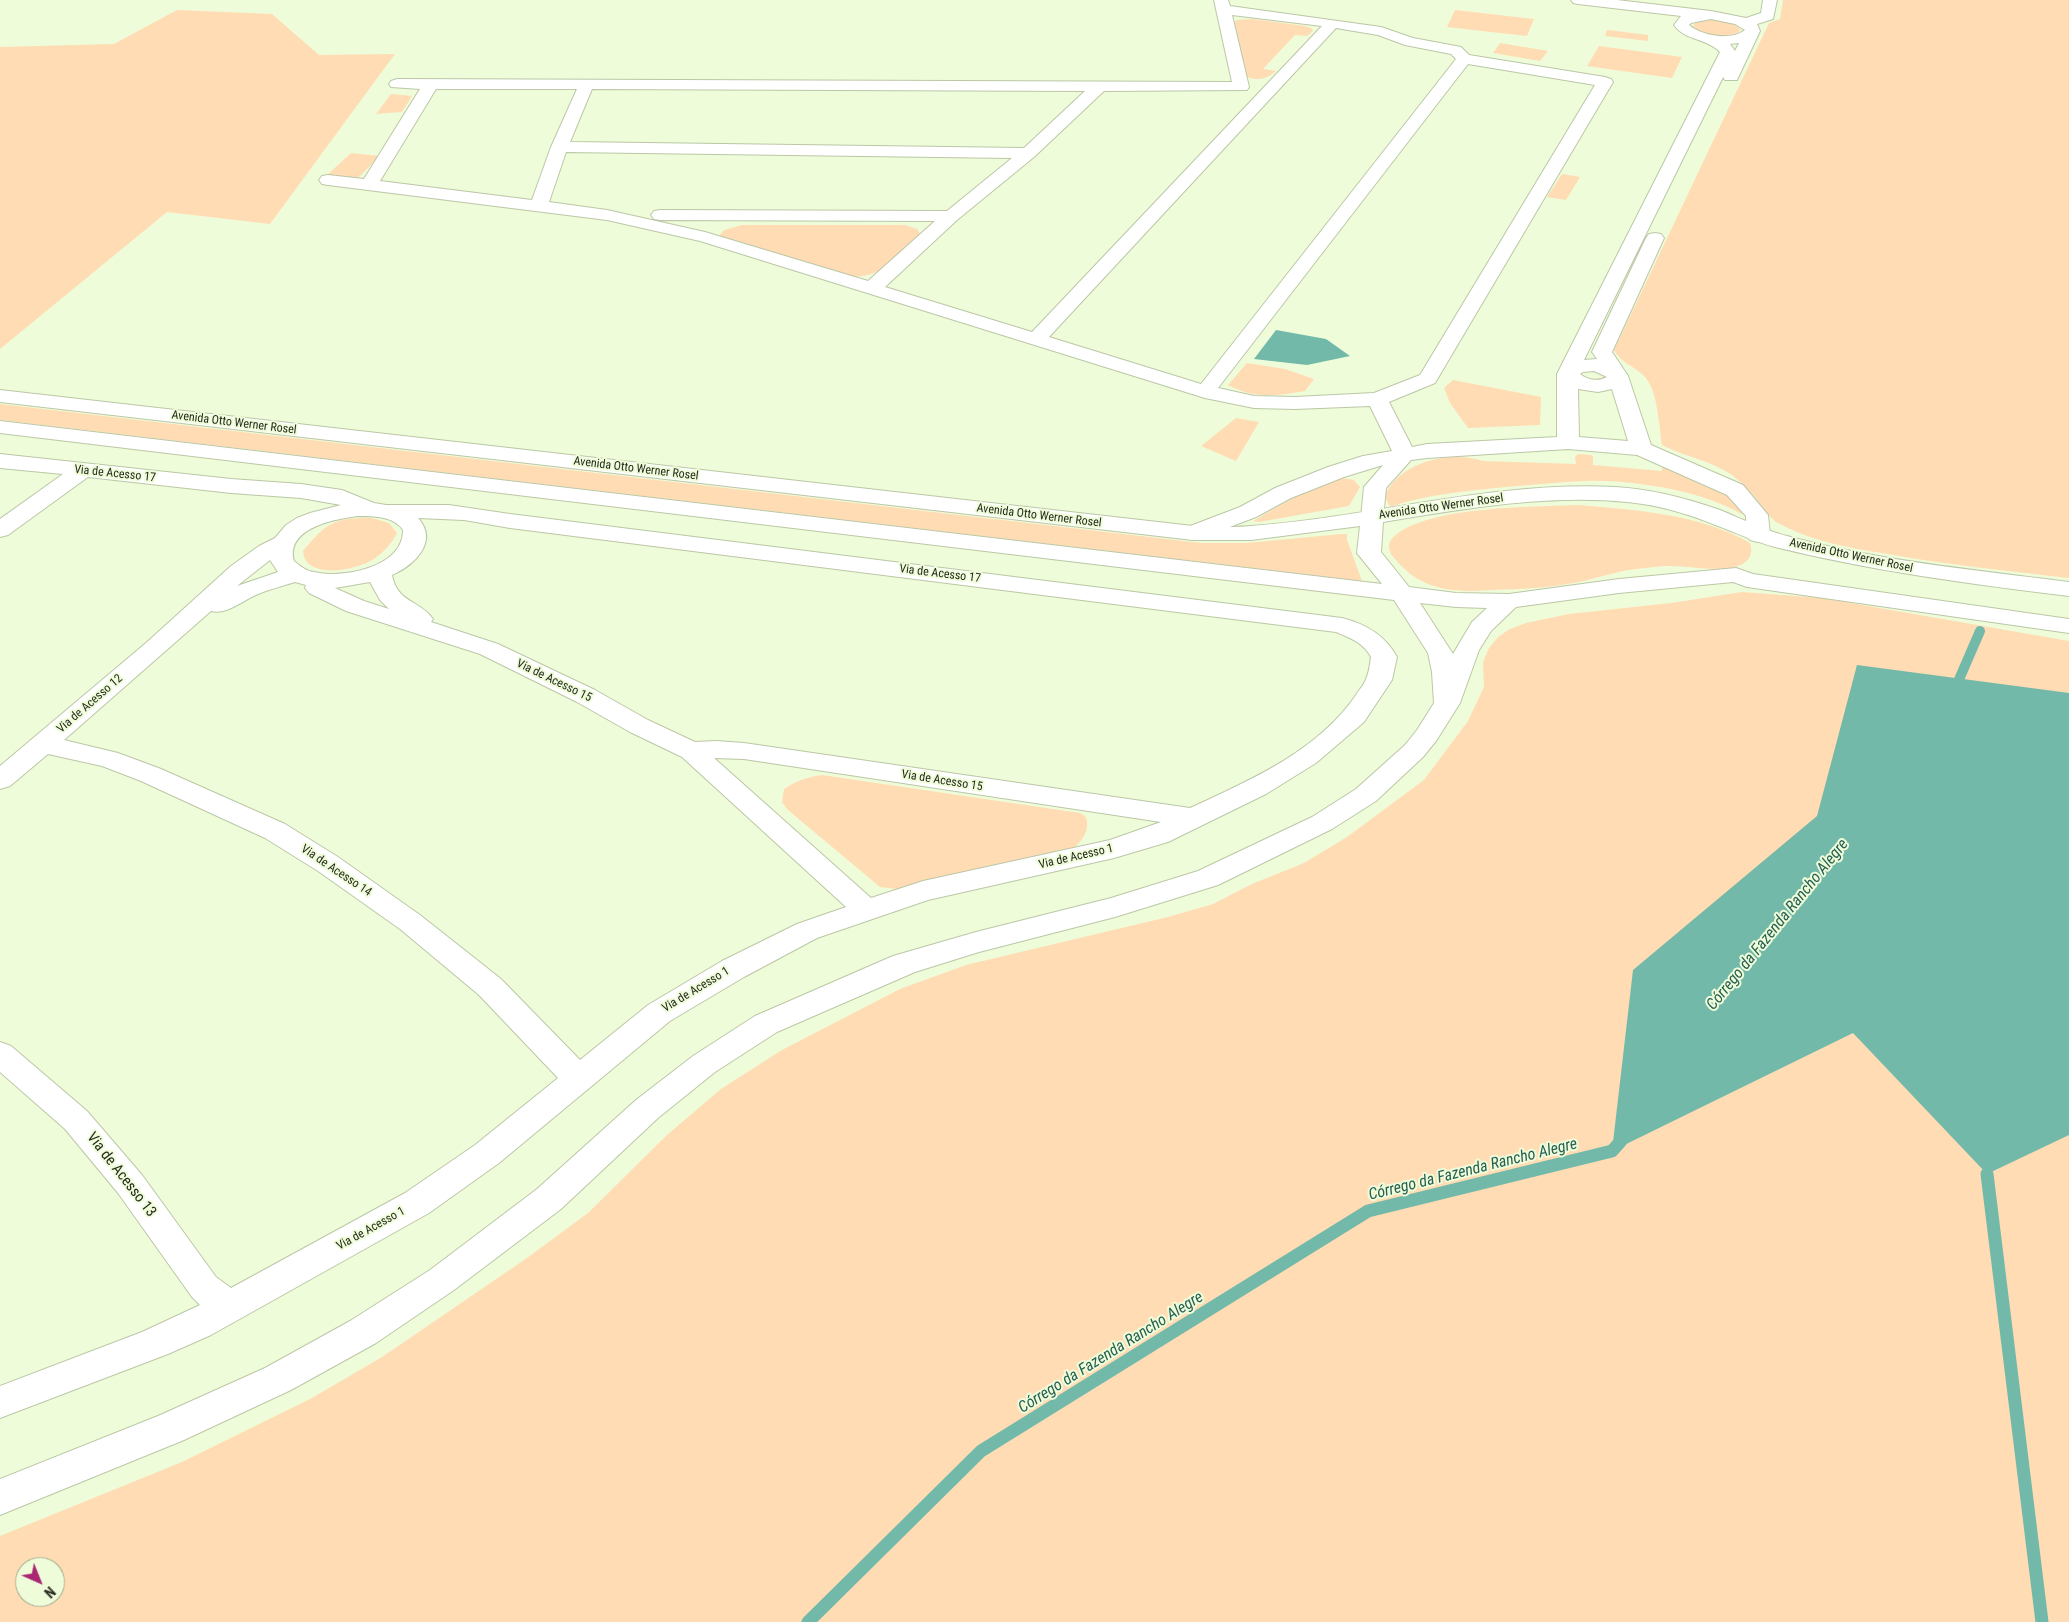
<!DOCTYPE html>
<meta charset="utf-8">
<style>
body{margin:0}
#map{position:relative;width:2069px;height:1622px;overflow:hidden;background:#effcd9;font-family:"Roboto Condensed",sans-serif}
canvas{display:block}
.north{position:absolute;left:15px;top:1557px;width:50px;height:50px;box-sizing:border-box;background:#effcd9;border:1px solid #9ea88e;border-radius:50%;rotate:136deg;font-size:14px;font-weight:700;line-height:20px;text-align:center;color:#252a1d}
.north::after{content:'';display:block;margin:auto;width:18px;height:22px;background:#a92773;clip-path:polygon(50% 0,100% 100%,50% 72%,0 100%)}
</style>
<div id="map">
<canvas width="2069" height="1622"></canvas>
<div class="north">N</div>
</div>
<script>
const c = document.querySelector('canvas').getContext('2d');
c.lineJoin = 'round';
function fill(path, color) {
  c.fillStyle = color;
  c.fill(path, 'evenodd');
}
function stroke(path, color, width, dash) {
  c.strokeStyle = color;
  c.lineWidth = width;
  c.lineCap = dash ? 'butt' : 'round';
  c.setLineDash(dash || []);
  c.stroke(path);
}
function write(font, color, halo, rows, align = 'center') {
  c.font = font + ' "Roboto Condensed",sans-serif';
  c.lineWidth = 4;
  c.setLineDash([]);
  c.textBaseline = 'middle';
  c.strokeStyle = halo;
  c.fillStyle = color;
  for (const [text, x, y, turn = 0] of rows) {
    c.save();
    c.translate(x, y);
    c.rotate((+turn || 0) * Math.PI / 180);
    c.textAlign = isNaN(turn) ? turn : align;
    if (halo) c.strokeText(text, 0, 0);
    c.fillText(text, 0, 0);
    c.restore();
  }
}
fill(new Path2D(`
 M1783 0H2069V578C2009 571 1948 565 1888 554 1850 548 1810 541 1776 522 1770 518 1765 510 1761 505 1753 494 1742 483 1732 475 1710 460 1685 457 1662 445 1659 426 1658 388 1643 375 1632 365 1621 363 1614 350L1769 23 1780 19Z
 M177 10 272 14 319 55 395 54 270 224 167 212 0 349V47L114 44Z
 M1455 10 1534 19 1527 36 1447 27Z
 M1252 19 1305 26 1311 28 1313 31 1307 36 1295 35 1263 69 1276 71C1266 80 1256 81 1244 76L1232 24 1237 20Z
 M1706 19 1732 22 1741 30C1730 40 1702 37 1693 26L1696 22Z
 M1607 30 1648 35V41L1605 36Z
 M1500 43 1548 51 1540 61 1493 53Z
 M1599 46 1682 57 1672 78 1587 66Z
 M391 94 412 96 402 112 376 114Z
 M351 153 380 156 358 178 327 175Z
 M1562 174 1580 177 1566 200 1547 197Z
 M742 225H905L917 229 921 235C897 257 883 280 847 276L722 238 720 235 724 230Z
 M1247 363 1285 369 1314 379 1305 391C1277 396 1254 399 1228 385Z
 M1453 380 1541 397 1540 425 1468 428 1450 403 1444 388Z
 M0 404 1201 543H1247L1341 534H1347V540L1362 581 0 420Z
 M1236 418 1259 422 1236 461 1201 446Z
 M1578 454 1591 455 1593 457V465L1662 471V467L1666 465 1729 489 1744 513 1741 514C1704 491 1629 479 1586 481 1559 482 1533 485 1506 487 1467 491 1427 494 1390 507L1385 496C1399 461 1451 450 1483 461L1576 464 1575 457Z
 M1342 478 1354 480 1360 487 1349 506 1259 522 1253 521 1298 495Z
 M1579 505C1636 510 1700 514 1750 543 1754 556 1748 563 1735 567 1715 572 1687 565 1666 566 1654 567 1641 568 1629 570 1610 573 1592 580 1573 583 1547 588 1521 589 1494 590 1476 591 1459 592 1441 588 1420 583 1408 574 1394 558 1386 549 1388 540 1397 534 1434 506 1533 507 1579 505Z
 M372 518 389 523 397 533C392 543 384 552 374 559 358 570 305 581 303 551 327 522 334 518 372 518Z
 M1742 592 1822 598 2069 641V1622H0V1536L182 1462 312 1398 382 1357 527 1258 588 1213 667 1135 721 1089 782 1050 900 989 966 965 1168 917 1213 904 1252 884 1304 863 1347 837 1424 780 1468 721 1484 687 1483 662 1489 648 1498 637 1510 629 1526 623 1569 614 1671 603ZM25 1567H55V1597H25Z
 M822 775 1080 813 1086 817C1090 830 1083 840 1073 849L906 887 897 889 880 887 788 810 782 802 784 789C796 781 807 777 822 775Z`), '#ffdcb4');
fill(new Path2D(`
 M1276 330 1326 339 1350 356 1307 365 1254 359Z
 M1857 665 2069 693V1135L1987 1174 1853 1033 1612 1151 1633 970 1817 816Z`), '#73b9a9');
stroke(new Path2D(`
 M1954 691 1980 631`), '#73b9a9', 10);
stroke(new Path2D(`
 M1987 1174 2042 1622
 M808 1622 981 1451 1368 1211 1612 1151 1621 1141`), '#73b9a9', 13);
const minor = new Path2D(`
 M1214 0H1228L1230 6 1381 27 1413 38 1461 47 1469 55 1605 77 1611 79 1613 82 1435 383 1389 402 1412 447 1427 444 1557 437V374L1720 52C1707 38 1685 41 1674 25L1681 16 1578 4 1573 3 1571 0H1617L1711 11 1746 18 1761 13 1763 0H1777L1773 19 1757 24 1760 31 1737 80H1725L1723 77 1727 69 1584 360 1597 359 1592 352 1646 238 1649 234 1655 233 1661 234 1664 238 1612 352 1628 376 1651 445 1743 485 1768 515 1770 535 1766 540 1758 542 1750 540 1746 535V516L1727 495 1637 455 1568 449 1427 458 1411 460 1386 488 1383 518 1380 523 1372 525 1364 523 1361 518 1364 487 1383 465 1344 477 1291 498 1256 517 1201 538 1193 540 1185 538 1181 533 1185 528 1240 507 1275 488 1328 467 1363 456 1392 451 1370 406 1295 409 1254 408 1205 398 700 241 607 220 328 185 322 184 319 180 322 176 328 175 364 179 420 89 391 87 389 84 391 81 397 79 1232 82ZM1232 15 1322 26 1032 332 885 287 957 220 1034 157 1104 91 1247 90 1249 87ZM1711 19 1735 24 1745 30C1731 41 1702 36 1689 25L1691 23ZM1336 28 1378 35 1405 45 1451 54 1456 59 1201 384 1049 337ZM1739 43 1735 51 1730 44 1738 43ZM1468 64 1595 85 1420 375 1374 393 1295 397 1254 396 1218 388ZM436 89H577L551 147 532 200 380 181ZM592 89 1085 91 1024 148 570 142ZM566 152 1012 158 947 211 660 210 654 211 651 215 654 219 660 220 935 221 868 281 705 232 607 210 549 202ZM1594 371 1607 377C1597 382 1588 380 1580 374L1583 372ZM1578 389 1598 392 1612 389 1628 441 1579 437Z
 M0 454 231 479 301 484 342 490 374 503 386 505H449L510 514 1342 618C1366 624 1385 635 1397 657L1392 680 1364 722 1316 763 1266 794 1168 842 1114 858 928 900 817 938 744 977 670 1021 499 1163 429 1213 211 1335 168 1354 0 1418V1386L142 1332 200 1305 192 1297 118 1193 65 1129 0 1072V1042L11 1046 87 1111 142 1175 216 1277 231 1288 405 1193 475 1145 558 1078 479 995 400 929 318 871 265 838 141 781 102 766 48 754 10 786 0 789V766L146 643 231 566 259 546 275 538 286 525 297 518 310 513 341 505 301 498 231 493 88 477 8 535 0 537V519L63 474 0 468ZM358 516C373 516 394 516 403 530 404 567 343 579 314 572 306 571 300 566 294 561 285 528 335 519 358 516ZM418 518 464 520 510 528 1336 632C1350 638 1364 643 1371 657 1370 664 1369 673 1366 679 1364 685 1359 690 1356 695 1318 751 1249 781 1190 808L744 743 716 741 695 742 648 720 595 690 498 644 431 622 433 619C420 600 397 603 392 575 415 565 439 541 418 518ZM270 560 278 572 237 586ZM295 582 306 585 305 588 309 593 346 611 480 654 577 702 630 732 682 757 846 907 797 924 722 961 648 1005 580 1060 501 979 420 915 338 857 285 824 161 769 118 753 64 740 211 611C227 615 243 600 258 594 270 589 283 586 295 582ZM370 582 380 600 389 609 364 601 335 588ZM714 758 744 759 1161 822 1110 840 923 881 871 898Z`);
const tertiary = new Path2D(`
 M0 390 1193 526C1212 526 1232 528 1251 526 1373 517 1492 481 1615 487 1651 489 1686 498 1720 510 1742 519 1764 530 1787 536 1879 561 1975 570 2069 582V596C1970 584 1872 571 1775 547 1755 542 1737 533 1718 526 1689 514 1659 505 1627 502 1546 494 1463 509 1383 522L1381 552 1409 587 1456 593 1509 594 1619 579 1736 568 1753 574 2069 619V633L1747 587 1733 582 1619 593 1516 607 1491 631 1479 650 1460 703 1436 741 1423 757 1376 801 1332 829 1218 885 1115 917 979 952 915 972 777 1032 715 1072 658 1118 561 1209 454 1290 376 1343 291 1390 184 1440 0 1515V1479L158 1416 265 1368 350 1321 430 1270 537 1189 636 1100 693 1056 755 1016 893 956 976 932 1111 898 1198 871 1312 817 1356 789 1405 745 1417 730 1434 703 1432 672 1428 653 1394 600 0 433V421L1382 584 1357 553 1360 526 1251 540H1193L0 402ZM1420 603 1456 607 1487 608 1472 622 1453 654Z`);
stroke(minor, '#bbc7a6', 2);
stroke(tertiary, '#bbc7a6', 2);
fill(minor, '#fff');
fill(tertiary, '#fff');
write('12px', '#252a1d', '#effcd9', [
 ["Avenida Otto Werner Rosel",234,423,7],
 ["Avenida Otto Werner Rosel",636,469,7],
 ["Via de Acesso 17",115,474,6],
 ["Avenida Otto Werner Rosel",1441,507,-8],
 ["Avenida Otto Werner Rosel",1039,516,7],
 ["Avenida Otto Werner Rosel",1851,556,12],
 ["Via de Acesso 17",940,574,7],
 ["Via de Acesso 15",554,681,26],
 ["Via de Acesso 12",90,704,-41],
 ["Via de Acesso 15",942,781,9],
 ["Via de Acesso 1",1076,857,-13],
 ["Via de Acesso 14",336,871,34],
 ["Via de Acesso 1",696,990,-31],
 ["Via de Acesso 1",371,1229,-29]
]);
write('15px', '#252a1d', '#effcd9', [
 ["Via de Acesso 13",121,1175,52]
]);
write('italic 16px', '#265f53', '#effcd9', [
 ["Córrego da Fazenda Rancho Alegre",1778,925,-51],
 ["Córrego da Fazenda Rancho Alegre",1473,1170,-14],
 ["Córrego da Fazenda Rancho Alegre",1111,1353,-32]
]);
</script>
